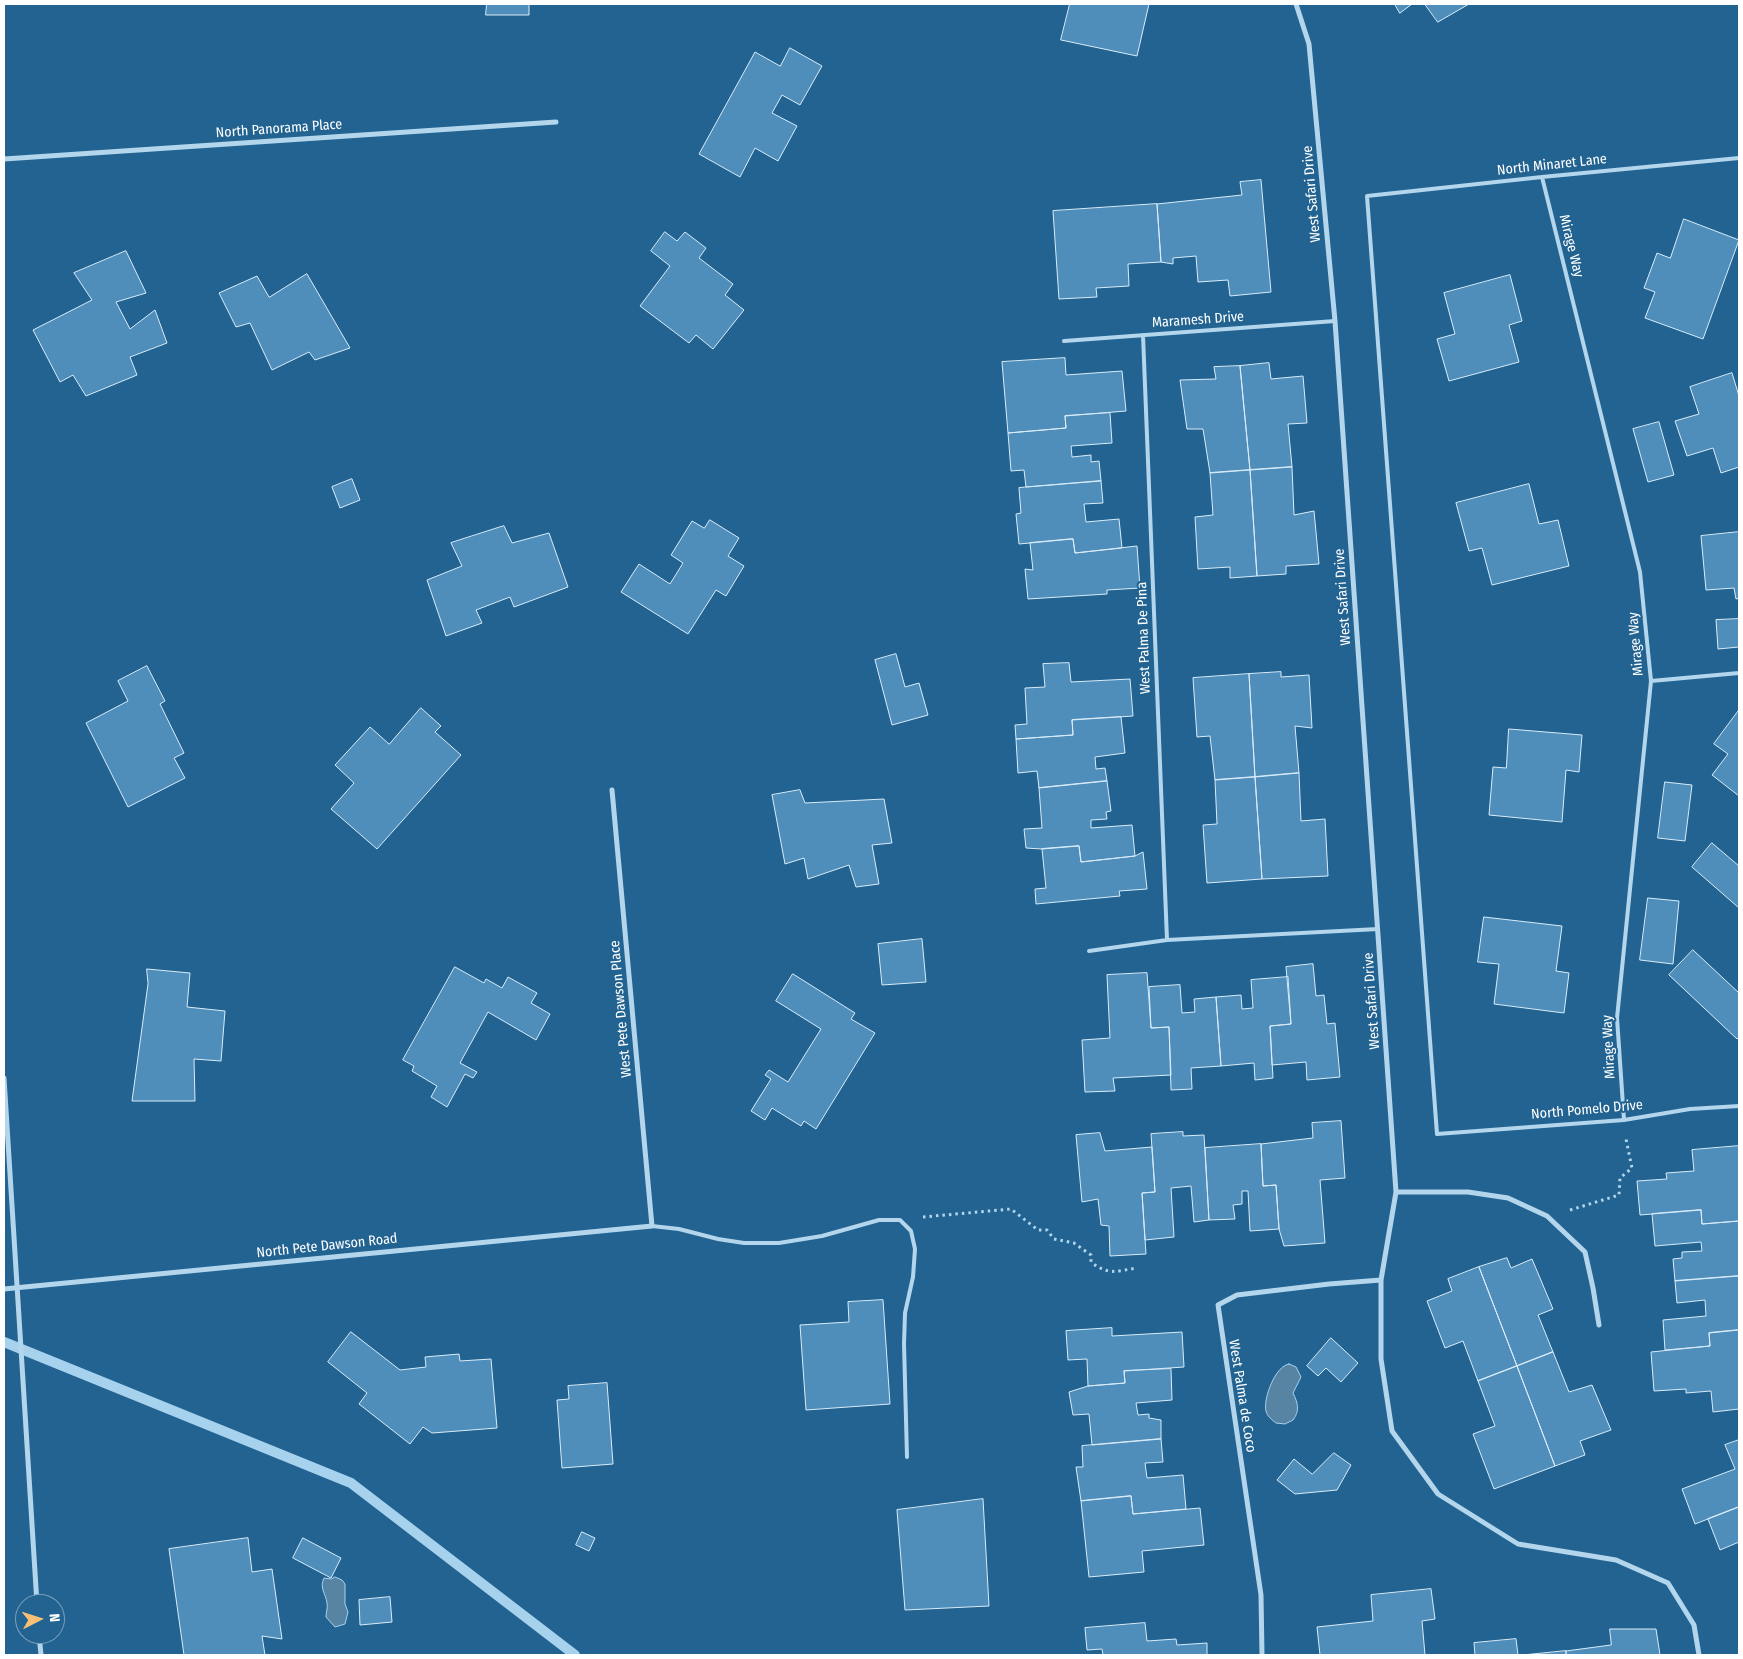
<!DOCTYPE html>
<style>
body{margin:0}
#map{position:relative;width:1743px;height:1659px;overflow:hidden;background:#226391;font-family:"Fira Sans Condensed",sans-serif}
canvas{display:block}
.frame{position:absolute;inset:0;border:5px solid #fff;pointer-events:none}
.north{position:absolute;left:15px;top:1594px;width:50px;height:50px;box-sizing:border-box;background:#226391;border:1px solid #7aa1bd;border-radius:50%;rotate:85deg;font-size:14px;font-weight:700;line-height:20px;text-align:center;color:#fff}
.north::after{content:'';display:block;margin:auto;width:18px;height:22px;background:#f9c075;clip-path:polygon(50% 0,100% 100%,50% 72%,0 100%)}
</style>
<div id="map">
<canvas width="1743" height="1659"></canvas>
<div class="frame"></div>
<div class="north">N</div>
</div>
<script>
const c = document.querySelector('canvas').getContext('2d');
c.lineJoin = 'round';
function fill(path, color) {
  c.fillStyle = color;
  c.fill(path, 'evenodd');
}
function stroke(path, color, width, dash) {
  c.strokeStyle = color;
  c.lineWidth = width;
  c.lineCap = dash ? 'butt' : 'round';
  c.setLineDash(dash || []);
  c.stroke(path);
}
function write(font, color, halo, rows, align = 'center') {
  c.font = font + ' "Fira Sans Condensed",sans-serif';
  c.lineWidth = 4;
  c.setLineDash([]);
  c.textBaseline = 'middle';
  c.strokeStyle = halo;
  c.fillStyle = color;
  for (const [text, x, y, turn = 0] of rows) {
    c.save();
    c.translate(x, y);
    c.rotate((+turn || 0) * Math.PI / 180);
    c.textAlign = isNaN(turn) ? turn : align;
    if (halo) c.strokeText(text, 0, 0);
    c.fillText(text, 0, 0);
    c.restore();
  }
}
const water = new Path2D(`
 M1289 1364 1296 1367 1301 1377 1293 1393C1298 1403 1300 1411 1293 1420L1285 1424 1276 1423C1272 1420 1267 1416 1266 1411 1263 1399 1275 1366 1289 1364Z
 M335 1577 342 1580 345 1584V1604L348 1612 345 1624 335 1627 326 1617C326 1613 328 1607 327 1603 326 1594 319 1588 324 1578L331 1579Z`);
fill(water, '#5784a3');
stroke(water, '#a7d2ee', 1);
stroke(new Path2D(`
 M4 1342 351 1483 575 1655`), '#a7d2ee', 10);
const building = new Path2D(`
 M487 4H529V15H486Z
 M1070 4H1149L1137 56 1061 40Z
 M1395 4H1412L1400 13Z
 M1425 4H1469L1438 22Z
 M790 48 822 66 800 105 782 95 772 113 797 126 778 161 755 148 740 177 699 154 755 52 780 66Z
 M1261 180 1271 292 1230 296 1228 280 1198 282 1196 256 1173 258V264L1161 262 1157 204 1242 195 1240 182Z
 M1157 204 1161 262 1128 264 1129 286 1096 288 1097 297 1059 299 1053 211Z
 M1684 219 1739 240 1703 339 1645 318 1655 292 1644 288 1657 253 1670 258Z
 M665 232 677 241 685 232 706 248 699 258 733 284 725 295 744 310 713 349 696 335 689 343 640 306 670 266 651 251Z
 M126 251 146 293 116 302 130 329 155 310 167 343 130 357 137 375 86 396 73 375 60 382 33 330 92 300 74 273Z
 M307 274 350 348 315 360 309 352 272 370 250 323 236 327 219 293 257 276 269 297Z
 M1510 275 1522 321 1509 325 1519 362 1449 381 1437 339 1455 334 1444 293Z
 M1065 358 1066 375 1122 371 1126 411 1065 416 1066 428 1008 433 1002 362Z
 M1269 363 1271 379 1303 376 1307 423 1288 424 1292 467 1250 470 1240 366Z
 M1240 366 1250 470 1210 473 1203 429H1187L1180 380 1216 379 1214 367Z
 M1732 373 1739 396V467L1721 473 1713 448 1687 456 1675 421 1699 414 1690 387Z
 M1110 413 1112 443 1071 446 1072 457 1091 455V462L1099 461 1101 481 1026 487 1024 470 1011 471 1008 433 1066 428 1065 416Z
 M1659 422 1674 475 1648 482 1633 429Z
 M1292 467 1294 515 1314 511 1319 564 1286 566V574L1257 576 1250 470Z
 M1250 470 1257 576 1230 578V567L1198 569 1195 517 1213 515 1210 473Z
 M352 479 360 500 340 508 332 487Z
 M1101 481 1103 503 1084 504 1086 522 1119 519 1122 548 1075 553 1073 539 1019 544 1016 514 1021 513 1019 488Z
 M1529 484 1539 524 1558 520 1569 566 1492 585 1482 548 1469 551 1456 503Z
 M710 520 739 538 728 556 744 566 726 596 716 590 688 634 621 592 639 564 670 584 683 563 671 555 692 521 704 528Z
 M504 526 512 543 549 533 568 587 514 607 510 597 476 610 482 623 446 636 427 580 462 566 451 543Z
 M1739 532V598L1736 599 1734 588 1706 590 1701 536Z
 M1073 539 1075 553 1137 546 1140 588 1107 590V594L1028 599 1025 569 1033 570 1030 543Z
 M1739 619V647L1718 649 1716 620Z
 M896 654 905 687 919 683 928 715 892 725 875 660Z
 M1069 663 1071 682 1130 679 1133 716 1072 720 1073 735 1016 739 1015 725 1027 724 1025 688 1045 687 1043 664Z
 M147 666 165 701 160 704 184 753 174 758 185 778 128 807 86 723 128 701 118 681Z
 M1281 672V677L1309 675 1312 728 1295 726 1299 773 1255 777 1249 674Z
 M1249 674 1255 777 1215 780 1210 736 1197 737 1193 678Z
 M421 708 441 726 435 732 461 755 377 849 331 809 354 783 335 765 370 727 389 744Z
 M1739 710V796L1712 775 1728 754 1714 744Z
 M1121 717 1125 753 1095 757 1096 769 1105 768 1107 781 1039 788 1037 771 1018 773 1016 739 1073 735 1072 720Z
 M1509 729 1582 735 1579 772 1566 770 1562 822 1489 815 1493 767 1506 768Z
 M1299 773 1301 821 1325 819 1328 876 1262 879 1255 777Z
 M1255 777 1262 879 1207 883 1203 825 1217 824 1215 780Z
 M1107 781 1111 811 1106 812 1107 819 1091 820V828L1132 825 1135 856 1081 862 1079 846 1042 849 1026 848 1024 829 1042 828 1039 788Z
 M1665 782 1692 785 1685 841 1658 838Z
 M800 790 805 803 884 799 892 843 872 845 879 884 856 887 849 865 808 879 804 858 785 864 772 795Z
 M1712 843 1739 866V908L1692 867Z
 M1079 846 1081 862 1135 856 1143 852 1147 889 1119 891 1120 896 1036 904 1035 889 1046 888 1042 849Z
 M1648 898 1679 901 1673 964 1640 960Z
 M1484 917 1562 926 1556 971 1569 973 1564 1013 1494 1004 1499 964 1478 962Z
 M922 939 926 982 882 985 878 944Z
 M1693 950 1739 993V1037L1737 1039 1669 975Z
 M1313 964 1316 996 1324 995 1327 1024 1335 1023 1340 1077 1307 1080 1306 1062 1272 1065 1270 1026 1291 1024 1286 967Z
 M455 967 484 983 486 979 502 988 508 977 537 993 531 1003 550 1014 536 1040 488 1012 460 1063 477 1072 473 1078 465 1074 447 1107 431 1097 437 1086 412 1071 414 1066 403 1060Z
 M147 969 190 973 187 1007 225 1011 221 1061 194 1059 195 1101H132L148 984Z
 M1147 973 1151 1028 1169 1027 1171 1075 1113 1078 1115 1091 1085 1092 1082 1040 1110 1038 1107 975Z
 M793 974 855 1013 851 1019 875 1033 816 1129 804 1121 801 1126 772 1108 765 1120 751 1111 771 1079 765 1075 769 1070 788 1082 821 1029 776 1001Z
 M1288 977 1291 1024 1270 1026 1273 1078 1255 1080 1254 1063 1221 1066 1216 997 1241 995 1242 1009 1253 1008 1251 980Z
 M1180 985 1182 1013 1195 1012 1194 999 1216 997 1221 1066 1191 1068 1192 1089 1171 1090 1169 1027 1151 1028 1149 987Z
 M1341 1121 1345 1178 1320 1180 1325 1243 1284 1246 1279 1229 1276 1185 1263 1186 1261 1144 1313 1138 1312 1123Z
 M1183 1132V1136L1204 1135 1209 1220 1194 1222 1191 1186 1171 1188 1174 1237 1145 1240 1142 1193 1155 1192 1151 1134Z
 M1100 1133 1105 1151 1152 1147 1155 1192 1142 1193 1146 1254 1110 1256 1109 1226 1101 1225 1098 1199 1082 1202 1076 1135Z
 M1261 1144 1263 1186 1276 1185 1279 1229 1250 1231 1248 1191H1242V1204L1233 1205 1235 1219 1209 1220 1205 1148Z
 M1739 1146V1221L1702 1224 1701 1210 1640 1215 1637 1181 1667 1179 1666 1173 1694 1171 1692 1150Z
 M1701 1210 1702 1224 1739 1221V1276L1675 1281 1673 1259 1682 1258V1252L1702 1251 1701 1242 1655 1246 1652 1214Z
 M1507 1258 1511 1268 1532 1259 1553 1309 1538 1315 1553 1352 1517 1366 1479 1267Z
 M1479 1267 1517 1366 1478 1381 1463 1341 1445 1348 1427 1301 1452 1291 1448 1279Z
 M1739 1276V1330L1709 1333 1710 1346 1665 1350 1663 1320 1706 1316 1705 1300 1677 1303 1675 1281Z
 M883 1300 890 1404 806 1410 800 1325 849 1322 848 1302Z
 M1112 1328V1336L1182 1332 1184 1367 1124 1371 1125 1383 1088 1386 1087 1359 1068 1360 1066 1331Z
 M1739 1330V1409L1713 1412 1711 1391 1686 1393V1389L1654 1391 1651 1352 1710 1346 1709 1333Z
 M351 1332 400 1370 426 1367 425 1357 459 1354 460 1361 491 1359 497 1428 432 1433 423 1427 410 1444 359 1404 367 1393 328 1362Z
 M1331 1338 1358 1363 1341 1382 1326 1368 1318 1376 1307 1366Z
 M1553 1352 1569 1392 1592 1385 1611 1430 1580 1441 1585 1455 1555 1466 1517 1366Z
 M1517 1366 1555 1466 1494 1489 1473 1434 1495 1426 1478 1381Z
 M1171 1369 1172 1400 1136 1403 1138 1415 1149 1414V1418L1161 1420V1439L1092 1445 1089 1414 1073 1415 1069 1392 1088 1386 1125 1383 1124 1371Z
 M607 1383 613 1464 562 1468 557 1400 569 1399 568 1386Z
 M1161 1439 1163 1462 1145 1463 1147 1478 1183 1475 1186 1509 1133 1514 1131 1496 1081 1501 1076 1467H1083L1082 1446Z
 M1739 1440V1507L1695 1524 1682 1489 1735 1469 1725 1445Z
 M1334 1453 1351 1465 1337 1490 1295 1494 1277 1480 1294 1459 1312 1474Z
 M1131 1496 1133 1514 1200 1508 1204 1545 1142 1551 1144 1572 1089 1577 1081 1501Z
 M983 1499 989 1606 905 1610 897 1510Z
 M1739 1507V1542L1720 1550 1708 1519Z
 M582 1532 595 1538 589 1551 576 1545Z
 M248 1538 252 1572 272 1569 282 1639 262 1636 265 1655H184L169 1549Z
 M303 1538 341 1558 331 1578 293 1558Z
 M1431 1589 1435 1619 1422 1621 1425 1655H1320L1317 1627 1373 1621 1371 1595Z
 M390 1597 392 1622 360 1625 359 1600Z
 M1145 1623 1147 1641 1176 1639 1177 1645 1207 1643V1655H1103L1102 1649 1087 1650 1085 1628Z
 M1610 1629H1656L1660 1655H1566V1651L1611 1645Z
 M1516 1639 1518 1655H1475L1474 1643Z
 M1566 1651V1655H1523Z`);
fill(building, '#4f8eba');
stroke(building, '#d9ecf9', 1);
stroke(new Path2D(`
 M1570 1210 1619 1195 1620 1178 1632 1168 1626 1139
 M923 1217 1011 1209 1038 1230H1047L1054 1239 1074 1243 1091 1255V1262C1109 1276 1116 1271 1137 1268`), '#b3d6ed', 3, [2.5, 4]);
stroke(new Path2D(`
 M1739 158 1542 177 1367 196 1437 1134 1624 1120 1690 1109 1739 1106
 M1542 177 1640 572 1651 681 1617 1018 1624 1120
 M1143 335 1167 940
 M1064 341 1335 321
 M1651 681 1739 673
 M1089 951 1167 940 1378 929
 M652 1226 679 1229 718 1239 744 1243H779L822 1236 879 1220H900L911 1231 915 1249 913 1277 905 1313 904 1344 907 1457`), '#b3d6ed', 4);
stroke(new Path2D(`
 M1296 4 1309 44 1335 321 1396 1192 1381 1280V1359L1392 1431 1438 1494 1518 1544 1616 1560 1668 1583 1694 1625 1699 1655
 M4 159 556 122
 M4 1078 37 1604
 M1396 1192H1468L1508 1198 1547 1216 1585 1252 1593 1288 1599 1325
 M4 1289 652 1226 612 790
 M39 1634 41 1655
 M1262 1655 1261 1595 1218 1305 1237 1295 1329 1284 1381 1280`), '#b3d6ed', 5);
write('14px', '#fff', '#226391', [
 ["North Panorama Place",279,129,-4],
 ["North Minaret Lane",1552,165,-6],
 ["West Safari Drive",1312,194,-95],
 ["Mirage Way",1571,246,76],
 ["Maramesh Drive",1198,320,-4],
 ["West Safari Drive",1343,597,-94],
 ["West Palma De Pina",1144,638,-92],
 ["Mirage Way",1636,644,-95],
 ["West Safari Drive",1372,1001,-94],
 ["West Pete Dawson Place",621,1009,-95],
 ["Mirage Way",1609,1047,-93],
 ["North Pomelo Drive",1587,1110,-5],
 ["North Pete Dawson Road",327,1246,-6],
 ["West Palma de Coco",1242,1396,81]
]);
</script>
